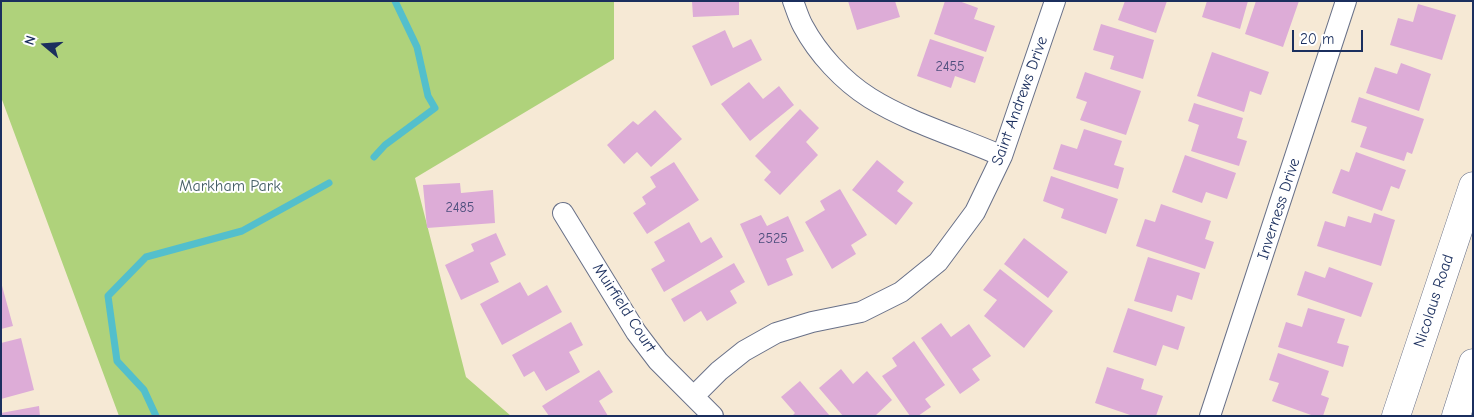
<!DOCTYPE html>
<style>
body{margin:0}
#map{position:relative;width:1474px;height:417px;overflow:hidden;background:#f6e9d5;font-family:"Comic Neue",sans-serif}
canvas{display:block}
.frame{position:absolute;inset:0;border:2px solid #1b2f5e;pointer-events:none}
.north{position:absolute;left:20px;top:20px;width:50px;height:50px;-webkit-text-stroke:4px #fff;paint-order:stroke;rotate:288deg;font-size:14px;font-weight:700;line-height:20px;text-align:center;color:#1b2f5e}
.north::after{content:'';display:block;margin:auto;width:18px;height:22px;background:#1b2f5e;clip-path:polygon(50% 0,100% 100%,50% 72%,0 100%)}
.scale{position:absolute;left:1292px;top:30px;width:71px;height:22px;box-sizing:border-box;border:2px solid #1b2f5e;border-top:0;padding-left:6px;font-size:15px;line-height:18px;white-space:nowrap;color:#1b2f5e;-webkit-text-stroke:4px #fff;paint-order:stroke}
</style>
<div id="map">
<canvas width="1474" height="417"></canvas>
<div class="frame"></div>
<div class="north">N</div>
<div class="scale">20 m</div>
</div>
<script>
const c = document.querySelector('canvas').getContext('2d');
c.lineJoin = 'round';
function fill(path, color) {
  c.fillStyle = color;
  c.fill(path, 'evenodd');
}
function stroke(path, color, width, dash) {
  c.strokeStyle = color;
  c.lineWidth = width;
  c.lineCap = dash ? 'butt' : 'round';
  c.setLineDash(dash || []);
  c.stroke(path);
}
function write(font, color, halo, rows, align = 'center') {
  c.font = font + ' "Comic Neue",sans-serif';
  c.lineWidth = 4;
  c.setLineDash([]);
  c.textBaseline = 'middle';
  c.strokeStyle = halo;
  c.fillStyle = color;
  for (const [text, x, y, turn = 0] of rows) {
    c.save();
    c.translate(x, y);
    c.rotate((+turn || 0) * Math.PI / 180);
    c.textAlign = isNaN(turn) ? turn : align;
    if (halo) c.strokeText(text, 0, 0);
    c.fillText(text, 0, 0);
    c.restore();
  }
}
fill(new Path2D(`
 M1 1H614V59L415 178 466 377 511 416H119L1 97Z`), '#afd27b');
stroke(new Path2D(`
 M374 157 385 145 435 108 428 96 417 47 395 1
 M156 416 144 390 117 361 108 296 146 257 242 231 329 183`), '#53bfcc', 7);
fill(new Path2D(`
 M692 1H739V15L693 17Z
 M848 1H895L900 17 857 30Z
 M945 1H959L978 8 974 19 995 26 986 52 934 34Z
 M1125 1H1167L1156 33 1118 20Z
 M1207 1H1248L1240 29 1202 17Z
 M1256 1H1299L1283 47 1245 34Z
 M1418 4 1456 15 1442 60 1390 45 1398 18 1413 22Z
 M1101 24 1154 40 1143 79 1110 69 1114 56 1093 50Z
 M725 30 733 48 751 39 762 60 711 86 692 46Z
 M930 39 984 57 975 83 955 76 951 88 917 76Z
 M1212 52 1269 72 1261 95 1250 91 1244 112 1197 96Z
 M1401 63 1431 74 1419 111 1366 93 1375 67 1397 74Z
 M1085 72 1141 91 1126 135 1080 120 1087 102 1076 98Z
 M749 82 763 99 779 86 794 105 750 141 721 104Z
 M1359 97 1424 119 1412 154 1407 152 1404 161 1360 147 1367 127 1351 122Z
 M1194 103 1243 118 1237 138 1247 141 1239 166 1191 151 1199 125 1188 121Z
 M800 109 819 128 806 142 818 155 780 195 764 180 771 172 755 156Z
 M655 110 682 139 651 167 637 152 624 164 607 145 633 121 638 125Z
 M1084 129 1122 141 1114 165 1124 168 1118 189 1053 169 1061 144 1077 149Z
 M1356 152 1406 170 1399 189 1391 186 1382 211 1332 193 1341 169 1349 172Z
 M1185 155 1236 173 1227 199 1206 192 1202 203 1172 192Z
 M877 160 904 182 897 191 913 203 896 225 852 190Z
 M674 162 699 200 647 234 633 213 646 204 642 197 656 187 650 177Z
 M1051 176 1118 199 1106 234 1061 218 1064 209 1043 201Z
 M460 183 461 193 493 190 495 223 427 228 423 185Z
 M840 189 867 235 851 245 856 254 832 269 805 222 825 210 820 201Z
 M1161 204 1211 221 1205 239 1214 242 1205 269 1136 246 1145 219 1155 222Z
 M1374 213 1395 220 1381 266 1317 246 1325 221 1345 227 1348 216 1371 223Z
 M761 215 767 226 788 216 804 251 786 259 793 275 768 286 740 224Z
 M689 222 701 243 711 237 723 257 664 292 651 269 665 261 654 242Z
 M496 233 506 255 490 263 499 282 461 300 445 265 474 251 471 244Z
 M1024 238 1068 272 1048 298 1004 264Z
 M1148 257 1200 273 1192 300 1177 295 1172 312 1134 301Z
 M734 263 745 282 730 291 737 303 707 321 701 311 684 322 671 299Z
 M1329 267 1373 283 1361 317 1297 295 1305 271 1325 278Z
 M1000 269 1053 311 1024 348 984 316 997 300 983 290Z
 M1 282 13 326 1 329Z
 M520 282 528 296 547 285 562 312 502 345 480 304Z
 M1128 308 1185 327 1178 350 1163 345 1156 366 1113 352Z
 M1308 308 1345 319 1337 343 1349 346 1343 367 1278 347 1286 322 1302 327Z
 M571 322 583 345 569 352 580 372 546 391 534 371 524 377 512 355Z
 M941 323 951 337 969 324 991 356 972 369 980 380 960 394 921 338Z
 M21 338 34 390 1 399V343Z
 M914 341 945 385 925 399 931 407 918 416H910L882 376 897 366 892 358Z
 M1278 353 1329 371 1321 395 1329 398 1323 416H1314L1272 401 1279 383 1269 380Z
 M1107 367 1144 379 1141 389 1163 396 1156 416H1133L1095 403Z
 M841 369 853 384 867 371 892 400 875 416H843L819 388Z
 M599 370 613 392 599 401 608 416H549L542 406Z
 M800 381 830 416H792L795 413 781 397Z
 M39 406 40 416H1V413Z`), '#ddacd7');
const street = new Path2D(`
 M793 1C796 9 799 19 803 26 818 54 843 81 870 98 910 123 959 137 1002 156
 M563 213 636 332 658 361 713 416
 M694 396 719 371 744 351 776 333 812 322 861 312 901 292 938 262 975 212 1002 156 1055 1
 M1210 416 1346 1`);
const secondary = new Path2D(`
 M1396 416 1473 186
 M1456 416 1473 363`);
stroke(street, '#687088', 22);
stroke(secondary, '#687088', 29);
stroke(street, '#fff', 20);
stroke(secondary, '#fff', 28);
write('14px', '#4c4e7c', null, [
 ["2455",950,67],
 ["2485",460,208],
 ["2525",773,239]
]);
write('16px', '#1b2f5e', '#fff', [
 ["Saint Andrews Drive",1020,101,-70],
 ["Inverness Drive",1279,209,-72],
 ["Nicolaus Road",1434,301,-72],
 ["Muirfield Court",624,308,57]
]);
write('16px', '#476067', '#fff', [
 ["Markham Park",230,186]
]);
</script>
